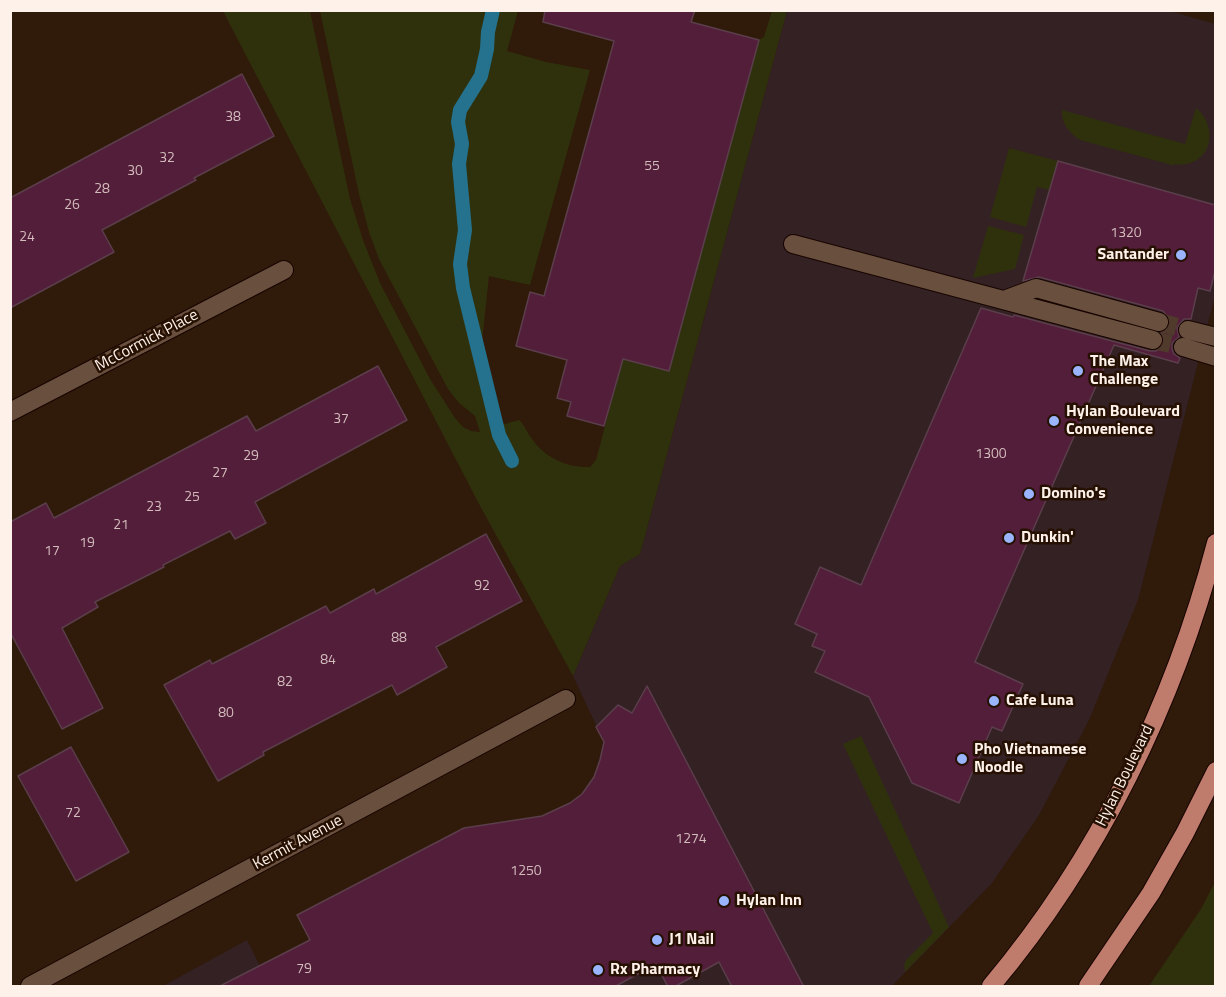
<!DOCTYPE html>
<style>
body{margin:0}
#map{position:relative;width:1226px;height:997px;overflow:hidden;background:#301a09;font-family:"Titillium Web",sans-serif}
canvas{display:block}
.frame{position:absolute;inset:0;border:12px solid #fef1e9;pointer-events:none}
</style>
<div id="map">
<canvas width="1226" height="997"></canvas>
<div class="frame"></div>
</div>
<script>
const c = document.querySelector('canvas').getContext('2d');
c.lineJoin = 'round';
function fill(path, color) {
  c.fillStyle = color;
  c.fill(path, 'evenodd');
}
function stroke(path, color, width, dash) {
  c.strokeStyle = color;
  c.lineWidth = width;
  c.lineCap = dash ? 'butt' : 'round';
  c.setLineDash(dash || []);
  c.stroke(path);
}
function write(font, color, halo, rows, align = 'center') {
  c.font = font + ' "Titillium Web",sans-serif';
  c.lineWidth = 5;
  c.setLineDash([]);
  c.textBaseline = 'middle';
  c.strokeStyle = halo;
  c.fillStyle = color;
  for (const [text, x, y, turn = 0] of rows) {
    c.save();
    c.translate(x, y);
    c.rotate((+turn || 0) * Math.PI / 180);
    c.textAlign = isNaN(turn) ? turn : align;
    if (halo) c.strokeText(text, 0, 0);
    c.fillText(text, 0, 0);
    c.restore();
  }
}
fill(new Path2D(`
 M1166 10 1215 24V295L1138 600 1089 720 1039 815 992 883 892 986H335L464 828 542 816 570 803 582 794 594 777 604 742 573 676 620 566 640 554 787 11Z
 M247 940 270 986H163Z`), '#342124');
fill(new Path2D(`
 M223 11H310L350 199 363 240 380 283 430 379 455 418 463 427 471 431 480 432 475 416 459 403 448 389 379 259 369 232 359 194 320 11H518L507 51 546 62 590 70 530 285 489 276 482 341 501 425 519 420C525 425 527 433 532 439 545 458 568 468 590 467L596 460 623 359 759 40 764 37 772 11H787L640 554 620 566 573 676 478 502Z
 M1196 108C1216 123 1215 159 1186 164 1182 165 1176 164 1172 165L1080 140C1069 133 1061 123 1062 110L1185 144Z
 M1009 148 1058 161 1049 190 1037 187 1026 227 990 217Z
 M988 226 1024 235 1015 269 973 278Z
 M861 736 949 927 905 972 904 965 906 960 933 933 843 744Z
 M1215 882V986H1149L1201 909Z`), '#2f310d');
stroke(new Path2D(`
 M493 10 488 32 487 49 481 76 460 110 458 122 462 144 459 164 465 230 460 264 463 288 499 435 512 461`), '#24728e', 14);
const building = new Path2D(`
 M545 10H695L691 22 759 40 669 371 623 359 604 426 567 416 571 402 557 398 567 360 516 346 530 292 544 296 614 41 543 22Z
 M242 74 274 136 194 178 196 180 102 230 114 252 10 308V198Z
 M1058 161 1215 205V271L1210 291 1198 288 1191 319H1184L1177 327 1179 337 1172 343V349L1174 354 1180 358 1178 363 1114 345 975 662 1023 684 1002 731 992 727 959 803 912 783 869 697 815 672 825 651 812 646 817 634 795 624 820 567 861 585 981 308 1013 317 1014 315 1150 351H1156L1164 343 1162 333 1167 330 1170 320 1163 311 1039 277 1023 281Z
 M378 366 407 420 255 502 266 523 235 539 230 531 163 565 164 567 95 602 98 607 62 628 103 708 62 729 10 632V522L46 503 54 518 247 416 256 431Z
 M486 534 522 601 436 647 447 667 397 695 392 685 263 752 264 755 218 781 164 685 210 660 212 664 326 606 330 613 374 589 376 594Z
 M647 686 804 987H732L719 962 674 987H668L656 964 614 987H218L310 940 297 915 464 828 542 816 570 803 582 794 594 777 600 760 604 742 596 727 618 705 632 713Z
 M71 747 129 852 76 881 18 776Z`);
fill(building, '#531e39');
stroke(building, '#5b3e4b', 1.5);
stroke(new Path2D(`
 M1159 322 1188 330
 M1153 340 1183 347`), '#4f3a2b', 18, [18, 9]);
const minor = new Path2D(`
 M793 244 1153 340
 M1004 300 1036 288 1159 322
 M1188 330 1216 337
 M1183 347 1216 357
 M10 412 284 270
 M30 986 566 699`);
const major = new Path2D(`
 M991 986C1098 859 1174 703 1216 543
 M1088 986 1151 893 1185 833 1216 771`);
stroke(minor, '#170400', 20);
stroke(major, '#170400', 20);
stroke(minor, '#694f3d', 18);
stroke(major, '#bf7b6b', 18);
for (const [x, y, r, color] of [
 [1181,255,6,"#9ab5fd"],
 [1078,371,6,"#9ab5fd"],
 [1054,421,6,"#9ab5fd"],
 [1029,494,6,"#9ab5fd"],
 [1009,538,6,"#9ab5fd"],
 [994,701,6,"#9ab5fd"],
 [962,759,6,"#9ab5fd"],
 [724,901,6,"#9ab5fd"],
 [657,940,6,"#9ab5fd"],
 [598,970,6,"#9ab5fd"]
]) {
  const dot = new Path2D();
  dot.arc(x, y, r, 0, 2 * Math.PI);
  c.fillStyle = color;
  c.fill(dot);
  stroke(dot, '#261002', 2);
}
write('14px', '#d3bcbd', null, [
 ["38",233,118],
 ["32",167,159],
 ["55",652,167],
 ["30",135,172],
 ["28",102,190],
 ["26",72,206],
 ["1320",1126,234],
 ["24",27,238],
 ["37",341,420],
 ["1300",991,455],
 ["29",251,457],
 ["27",220,474],
 ["25",192,498],
 ["23",154,508],
 ["21",121,526],
 ["19",87,544],
 ["17",52,552],
 ["92",482,587],
 ["88",399,639],
 ["84",328,661],
 ["82",285,683],
 ["80",226,714],
 ["72",73,814],
 ["1274",691,840],
 ["1250",526,872],
 ["79",304,970]
]);
write('bold 16px', '#fef1e9', '#261002', [
 ["Santander",1169,255,"right"],
 ["The Max",1090,362],
 ["Challenge",1090,380],
 ["Hylan Boulevard",1066,412],
 ["Convenience",1066,430],
 ["Domino's",1041,494],
 ["Dunkin'",1021,538],
 ["Cafe Luna",1006,701],
 ["Pho Vietnamese",974,750],
 ["Noodle",974,768],
 ["Hylan Inn",736,901],
 ["J1 Nail",669,940],
 ["Rx Pharmacy",610,970]
], 'left');
write('16px', '#fef1e9', '#261002', [
 ["McCormick Place",147,341,-28],
 ["Hylan Boulevard",1125,776,-64],
 ["Kermit Avenue",298,843,-28]
]);
</script>
